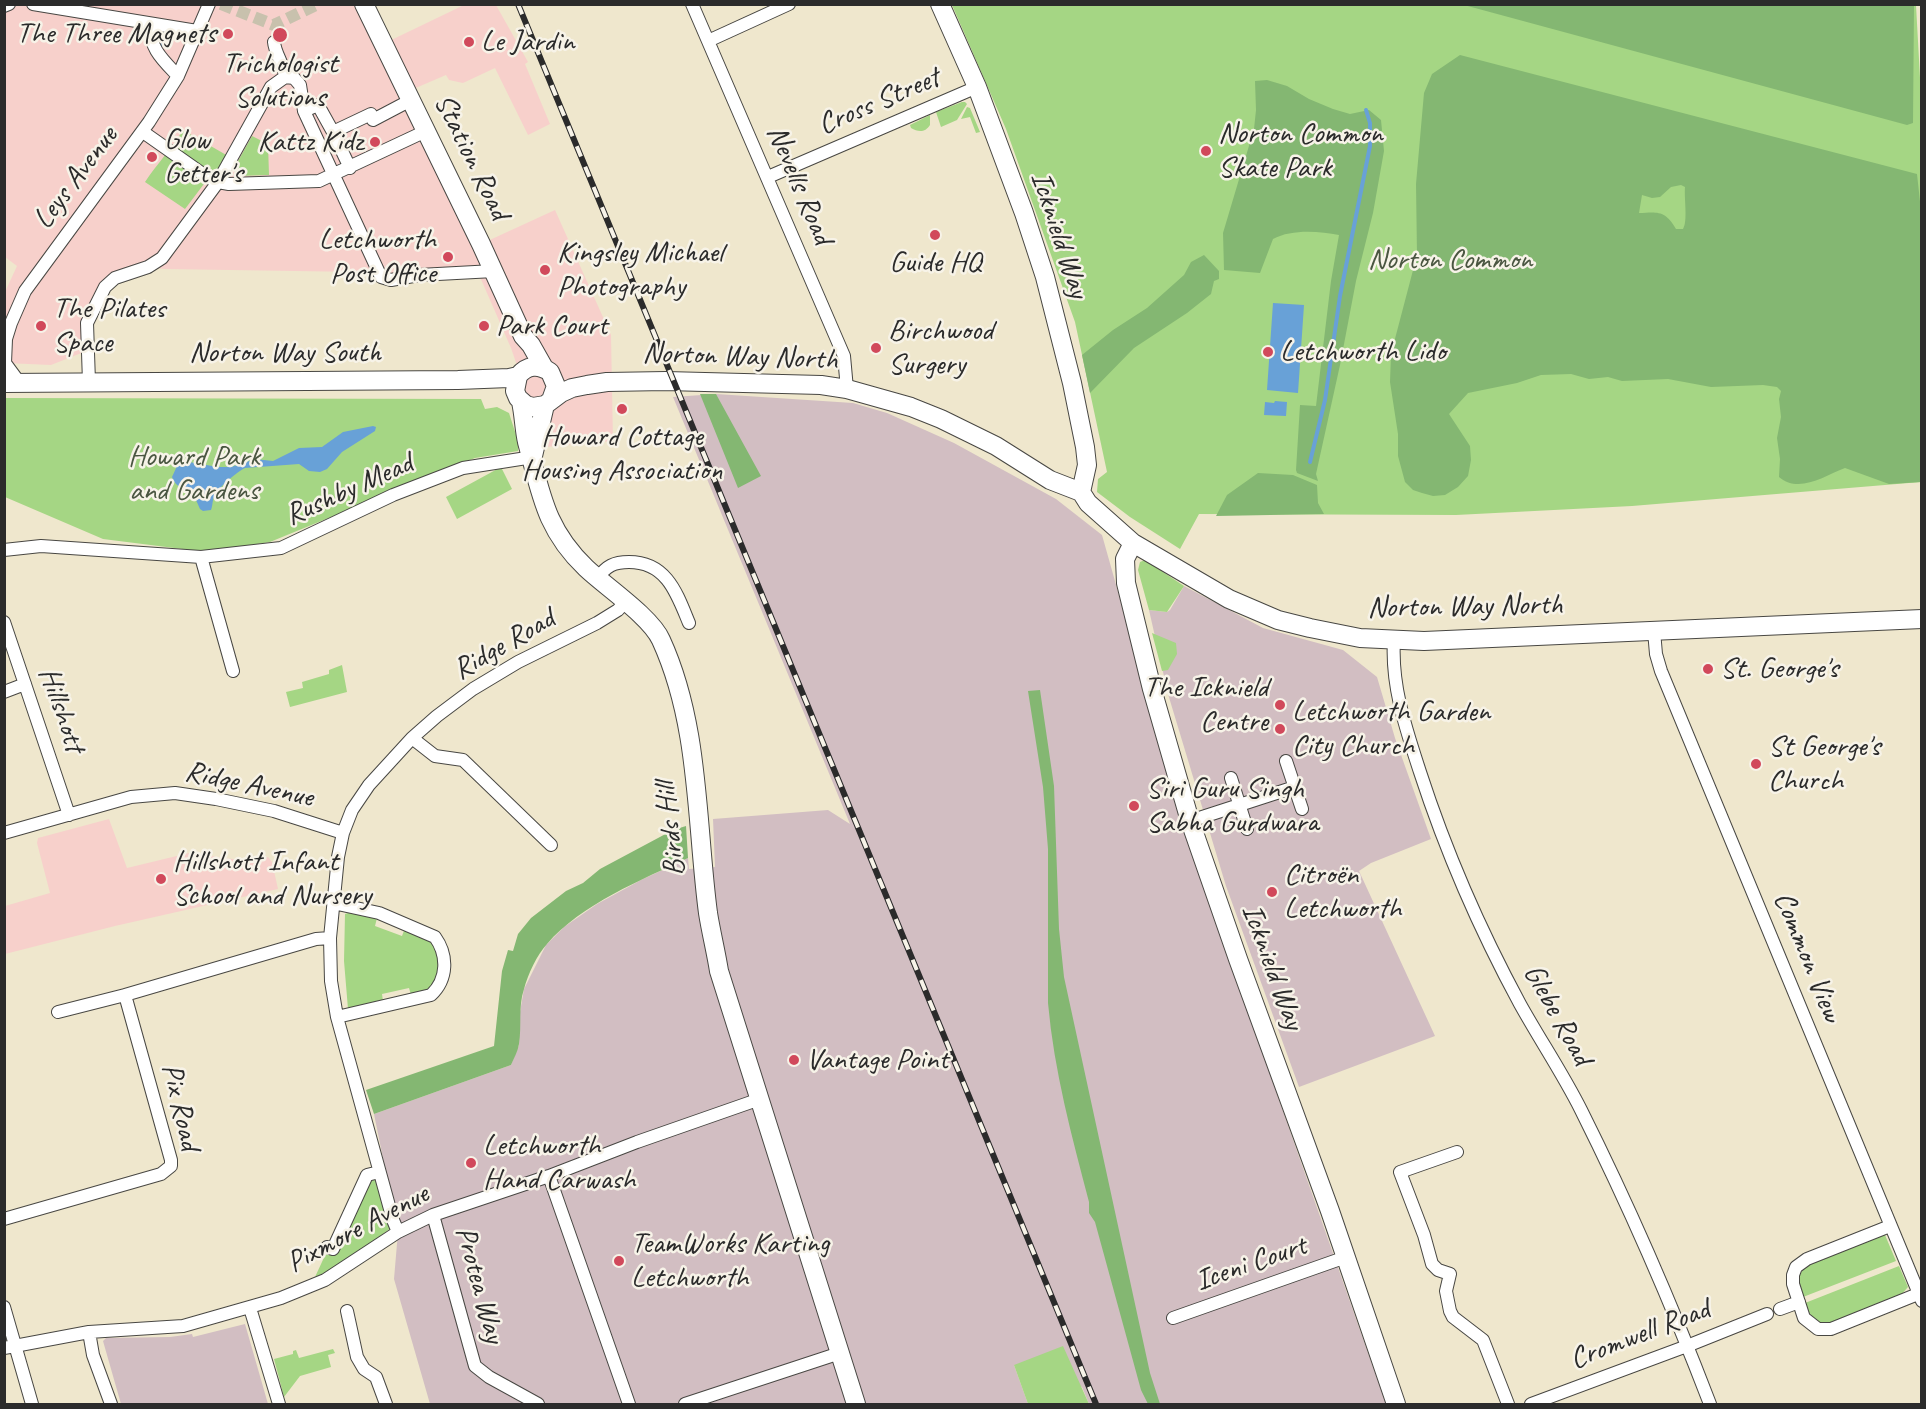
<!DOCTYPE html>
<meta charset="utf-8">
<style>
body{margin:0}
#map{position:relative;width:1926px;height:1409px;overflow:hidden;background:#efe7cd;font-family:Caveat,sans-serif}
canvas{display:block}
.frame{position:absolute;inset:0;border:6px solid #2b2b2b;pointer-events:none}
</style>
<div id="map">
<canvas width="1926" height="1409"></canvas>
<div class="frame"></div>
</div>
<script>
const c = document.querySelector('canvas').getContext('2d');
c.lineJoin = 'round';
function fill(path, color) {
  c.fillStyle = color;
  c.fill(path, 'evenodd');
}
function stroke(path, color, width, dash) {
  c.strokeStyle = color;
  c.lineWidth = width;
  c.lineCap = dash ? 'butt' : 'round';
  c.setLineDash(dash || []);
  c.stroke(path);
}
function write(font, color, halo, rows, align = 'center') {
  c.font = font + ' Caveat,sans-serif';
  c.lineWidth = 5;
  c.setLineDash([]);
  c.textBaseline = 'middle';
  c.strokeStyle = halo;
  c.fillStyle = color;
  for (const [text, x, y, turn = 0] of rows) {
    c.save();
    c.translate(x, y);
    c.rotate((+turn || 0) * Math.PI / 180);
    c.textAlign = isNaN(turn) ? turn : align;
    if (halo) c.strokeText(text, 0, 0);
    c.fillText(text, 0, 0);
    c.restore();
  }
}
fill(new Path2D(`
 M5 5H364L383 44 464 5H496L528 62 525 64 550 124 528 135 495 68 463 83 449 80 446 75 411 90 481 244 555 210 611 335 613 441 545 447 511 348 480 277 360 272 164 269 148 267 115 278 89 316V350L51 365 5 363V292L17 266 5 257Z
 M109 819 127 868 189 853 247 861 268 857 272 862 278 889 115 926 5 954V906L50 893 37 843 38 838Z`), '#f7d0cb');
fill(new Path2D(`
 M716 394 853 403 887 413 954 443 1056 499 1102 535 1166 762 1277 1094 1386 1404H1089L1082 1387 1014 1365 1028 1404H430L394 1279 398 1232 374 1114 511 1065 519 1045 520 1012 524 989 546 945 564 927 597 904 641 880 688 858 689 869 715 867 713 819 828 810 850 824 673 397Z
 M1184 586 1263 628 1343 650 1377 677 1395 738 1431 839 1371 863 1359 871 1435 1036 1299 1087 1226 886 1168 694 1149 610 1167 612 1170 610Z
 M245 1324 268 1404H121L103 1341 106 1338 170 1337 192 1334 193 1337Z`), '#d2bec2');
fill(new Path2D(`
 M952 5H1916L1922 114 1921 482 1632 506 1456 515 1199 514 1180 549 1130 517 1097 492 1098 479 1107 472 1075 322 1006 129Z
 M962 102H965L967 104 957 120 941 127 936 112Z
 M967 107 970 108 980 132 976 133 970 117 961 119Z
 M930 115V125C925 133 918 132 911 128L910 125Z
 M183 130 228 156 218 174 213 172 185 209 145 182C157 164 172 148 183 130Z
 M252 136 268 144 269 175 239 176 233 170Z
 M4 398 481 399 485 409 497 407 509 413 518 441V451L475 458 270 542 206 552 103 539 5 497Z
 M501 467 512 489 457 519 446 497Z
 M1145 560 1184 586 1167 612 1149 610 1138 570 1140 562Z
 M1152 633 1176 643 1177 654 1168 670 1162 671Z
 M342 665 347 692 290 707 286 692 303 688 302 682 329 674V670Z
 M348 913H359L377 918 375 926 402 936 405 928 434 943C441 962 441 973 430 990L411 995 409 988 382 994 383 1001 348 1009 344 961 345 914Z
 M378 1175 392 1227 343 1265 315 1277 328 1249 369 1177Z
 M1881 1234 1885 1235 1896 1261 1803 1297C1799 1283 1796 1274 1808 1264Z
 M1899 1266 1908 1287 1901 1295 1826 1325C1813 1321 1810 1316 1805 1303Z
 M1063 1346 1089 1404H1028L1014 1365Z
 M333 1349 335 1353 328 1355 331 1367 300 1376 284 1397 274 1359 293 1354V1351L296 1350 299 1358Z`), '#a5d684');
fill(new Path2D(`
 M1464 5H1914L1913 123 1907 125Z
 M1460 55 1917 174 1922 220 1921 482 1889 484 1845 468C1824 476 1799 494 1779 477L1780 459 1777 438 1781 417 1779 399 1781 391 1777 387 1763 385 1711 387 1668 379 1622 381 1608 377 1589 379 1571 374 1541 375 1517 383 1468 393 1449 414 1470 446 1471 460 1468 476 1458 487 1445 495 1433 496 1422 493 1413 490 1405 482 1398 456V434L1390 382 1391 354 1417 255 1416 184 1424 93 1432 74ZM1681 185 1685 187C1684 199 1688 221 1683 229H1676C1665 210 1658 212 1639 213L1642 195 1652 198 1660 197 1671 187Z
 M1267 80 1287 86 1309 99 1333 109 1350 114 1369 110 1381 120 1384 151 1373 213 1356 281 1340 365 1316 474 1318 481 1297 473 1296 470 1300 405 1316 406 1331 281 1339 235C1319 231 1291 229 1273 239L1260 273 1224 270 1223 233 1254 129 1256 110 1255 81Z
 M1204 255 1219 271V279L1214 281 1211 294 1187 313 1134 348 1090 393 1082 355 1113 330 1147 308 1184 275 1191 262Z
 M700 394H716L761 476 738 488Z
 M1258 473 1293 475 1317 485 1318 503 1324 514 1216 516 1227 495Z
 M1040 690 1054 786 1059 929 1064 977 1150 1373 1160 1404H1148L1141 1390 1095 1222 1089 1213V1202C1072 1137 1054 1071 1048 1003V849L1043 787 1028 691Z
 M686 826 688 858C643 879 580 905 547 944 537 955 528 974 524 989 518 1007 522 1025 519 1044 518 1051 514 1058 511 1065L374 1114 366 1090 494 1046 502 971 508 950 513 951 518 934 531 918 566 891 583 883 600 869 673 830Z`), '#84b772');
fill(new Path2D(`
 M162 30 169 31 173 38 172 45 168 49 161 46 158 34Z
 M1273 303 1304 305 1298 393 1267 390Z
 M1275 401 1287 402 1286 416 1264 415 1265 402 1274 403Z
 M373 426 376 427 375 431 342 452 327 469 320 472 309 471 299 464 245 468C238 471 218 488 215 495 212 500 213 505 211 510L203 511 200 509C198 505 196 498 192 495 184 488 176 488 172 477L177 466 182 463 189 462 218 467H231L255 459 273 461 299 448 322 447 343 432Z`), '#68a1d7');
stroke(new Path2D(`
 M1310 462 1325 400 1340 296 1370 146V123L1366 110`), '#68a1d7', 4);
stroke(new Path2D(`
 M221 4 274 25 318 4`), '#c8c1ad', 12, [12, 6]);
const street = new Path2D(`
 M33 4 197 31
 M692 4 844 356 847 389
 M4 6 9 4
 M149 24C151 50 161 58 178 76
 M708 41 789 4
 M274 42C275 54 284 64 285 77
 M304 111 318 105 333 132 371 114 373 120 411 100
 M143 132 207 177 218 182 229 184 319 181 426 131
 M333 132 350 168
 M768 177 977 87
 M19 382 5 363 6 339 11 323 25 291 149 122 178 76 209 4
 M89 382 87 323 105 287 115 278 148 267 162 258 218 182 271 87 285 77 294 78 300 85 304 111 381 277 391 280 419 275 494 271
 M4 550 41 546 201 557 281 548 393 495 463 468 533 457
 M201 557 233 671
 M598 578C606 566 614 562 629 562 667 562 677 594 689 623
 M4 622 69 815
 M1654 631 1656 654 1661 671 1922 1301
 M1394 640C1391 686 1406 729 1420 772 1446 852 1480 930 1520 1004 1540 1040 1563 1074 1581 1110 1629 1206 1672 1305 1710 1404
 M4 692 25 684
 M412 738 435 756 463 760 551 845
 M1286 761 1302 809
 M1231 778 1247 829
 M1190 821 1295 787
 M4 833 131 797 175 793 216 799 274 811 343 833
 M333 903 379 913 435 937C448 955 448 979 431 995L337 1017
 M58 1012 125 995
 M1457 1152 1400 1172 1424 1235 1432 1264 1438 1270 1450 1274 1446 1291 1450 1311 1453 1317 1483 1340 1508 1404
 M549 1176 629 1404
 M433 1215 475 1366 489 1377 538 1404
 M4 1219 161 1174 171 1166V1160L125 995 316 939 330 938
 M1890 1226 1807 1259 1796 1267 1793 1275V1284L1804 1318 1818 1329H1831L1918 1294
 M398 1232 393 1220 337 1017 331 981 330 938 338 857 343 833 352 810 369 785 412 738 437 716 473 689 518 662 597 623 618 610 625 602
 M327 1247 333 1249 367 1175 379 1172
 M4 1307 32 1404
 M250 1308 279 1404
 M1780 1309 1799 1302
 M347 1311 357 1357 364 1369 376 1377 386 1404
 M1173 1318 1346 1257
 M89 1332 93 1355 111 1404
 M4 1348 89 1332 183 1326 281 1298 325 1280 398 1232 433 1215 549 1176 637 1142 760 1099
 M685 1404 840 1353
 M1531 1404 1687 1346 1767 1314`);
const secondary = new Path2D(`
 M364 4 481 244 523 336 531 345 544 368
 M940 4 977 87 1024 213 1045 277 1072 383 1085 447 1087 465 1081 492
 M4 383 458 380 509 378 518 376
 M551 400 556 386 550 372C538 364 527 365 518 376L515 391 518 398 526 405 533 407 545 405 561 393 572 388 587 385 607 382 666 381 821 385 847 389 911 407 941 419 996 446 1050 480 1081 492 1088 503 1133 543 1229 599 1278 620 1310 628 1360 638 1424 641 1922 619
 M521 402C524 415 524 429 527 442 541 493 545 529 586 568 606 587 651 617 661 640 700 725 696 822 708 913 711 932 716 952 719 971L856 1404
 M533 456 545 405
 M1133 543 1125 559 1126 583 1152 689 1190 821 1238 959 1330 1211 1396 1404`);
stroke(street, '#484743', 14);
stroke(secondary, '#484743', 20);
stroke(street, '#fff', 12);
stroke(secondary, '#fff', 18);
const rail = new Path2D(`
 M518 4 1096 1404`);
stroke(rail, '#2b2b2b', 6);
stroke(rail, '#f7f3e8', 4, [11]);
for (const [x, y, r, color] of [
 [228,34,6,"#d1495b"],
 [280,35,8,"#d1495b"],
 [469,42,6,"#d1495b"],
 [375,142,6,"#d1495b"],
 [1206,151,6,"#d1495b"],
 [152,157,6,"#d1495b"],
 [935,235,6,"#d1495b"],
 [448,257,6,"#d1495b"],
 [545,270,6,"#d1495b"],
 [41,326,6,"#d1495b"],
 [484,326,6,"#d1495b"],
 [876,348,6,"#d1495b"],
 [1268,352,6,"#d1495b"],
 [622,409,6,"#d1495b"],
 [1708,669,6,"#d1495b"],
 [1280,705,6,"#d1495b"],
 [1280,729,6,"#d1495b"],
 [1756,764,6,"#d1495b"],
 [1134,806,6,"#d1495b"],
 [161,879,6,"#d1495b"],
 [1272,892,6,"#d1495b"],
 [794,1060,6,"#d1495b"],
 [471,1163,6,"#d1495b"],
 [619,1261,6,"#d1495b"]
]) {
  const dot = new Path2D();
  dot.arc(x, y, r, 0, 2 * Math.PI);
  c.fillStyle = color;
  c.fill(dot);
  stroke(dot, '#f7f3e8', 2);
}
write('30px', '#2b2b2b', '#f7f3e8', [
 ["The Three Magnets",216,34,"right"],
 ["Le Jardin",481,42],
 ["Trichologist",280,64,"center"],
 ["Solutions",280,98,"center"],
 ["Norton Common",1218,134],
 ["Skate Park",1218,168],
 ["Glow",164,140],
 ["Getter's",164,174],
 ["Kattz Kidz",363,142,"right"],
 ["Letchworth",436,240,"right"],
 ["Post Office",436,274,"right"],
 ["Kingsley Michael",557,253],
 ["Photography",557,287],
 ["Guide HQ",935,263,"center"],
 ["The Pilates",53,309],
 ["Space",53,343],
 ["Park Court",496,326],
 ["Birchwood",888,331],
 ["Surgery",888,365],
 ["Letchworth Lido",1280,352],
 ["Howard Cottage",622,437,"center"],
 ["Housing Association",622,471,"center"],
 ["St. George's",1720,669],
 ["The Icknield",1268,688,"right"],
 ["Centre",1268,722,"right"],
 ["Letchworth Garden",1292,712],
 ["City Church",1292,746],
 ["St George's",1768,747],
 ["Church",1768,781],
 ["Siri Guru Singh",1146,789],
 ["Sabha Gurdwara",1146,823],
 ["Hillshott Infant",173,862],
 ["School and Nursery",173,896],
 ["Citroën",1284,875],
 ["Letchworth",1284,909],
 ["Vantage Point",806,1060],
 ["Letchworth",483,1146],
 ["Hand Carwash",483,1180],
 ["TeamWorks Karting",631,1244],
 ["Letchworth",631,1278]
], 'left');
write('30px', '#2b2b2b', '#f7f3e8', [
 ["Cross Street",879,102,-23],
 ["Station Road",471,157,64],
 ["Leys Avenue",76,178,-53],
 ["Nevells Road",799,185,67],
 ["Icknield Way",1059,235,72],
 ["Norton Way South",285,353],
 ["Norton Way North",740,357,2],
 ["Rushby Mead",349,490,-24],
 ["Norton Way North",1465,607,-1],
 ["Ridge Road",504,645,-30],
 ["Hillshott",61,710,71],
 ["Ridge Avenue",249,785,12],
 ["Birds Hill",671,829,-96],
 ["Common View",1807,957,68],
 ["Icknield Way",1272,967,70],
 ["Glebe Road",1557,1015,61],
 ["Pix Road",180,1107,77],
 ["Pixmore Avenue",358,1229,-28],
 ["Iceni Court",1251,1264,-19],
 ["Protea Way",479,1285,75],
 ["Cromwell Road",1640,1335,-21]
]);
write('30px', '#4a5641', '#f7f3e8', [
 ["Norton Common",1450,260],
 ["Howard Park",194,457],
 ["and Gardens",194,491]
]);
</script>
